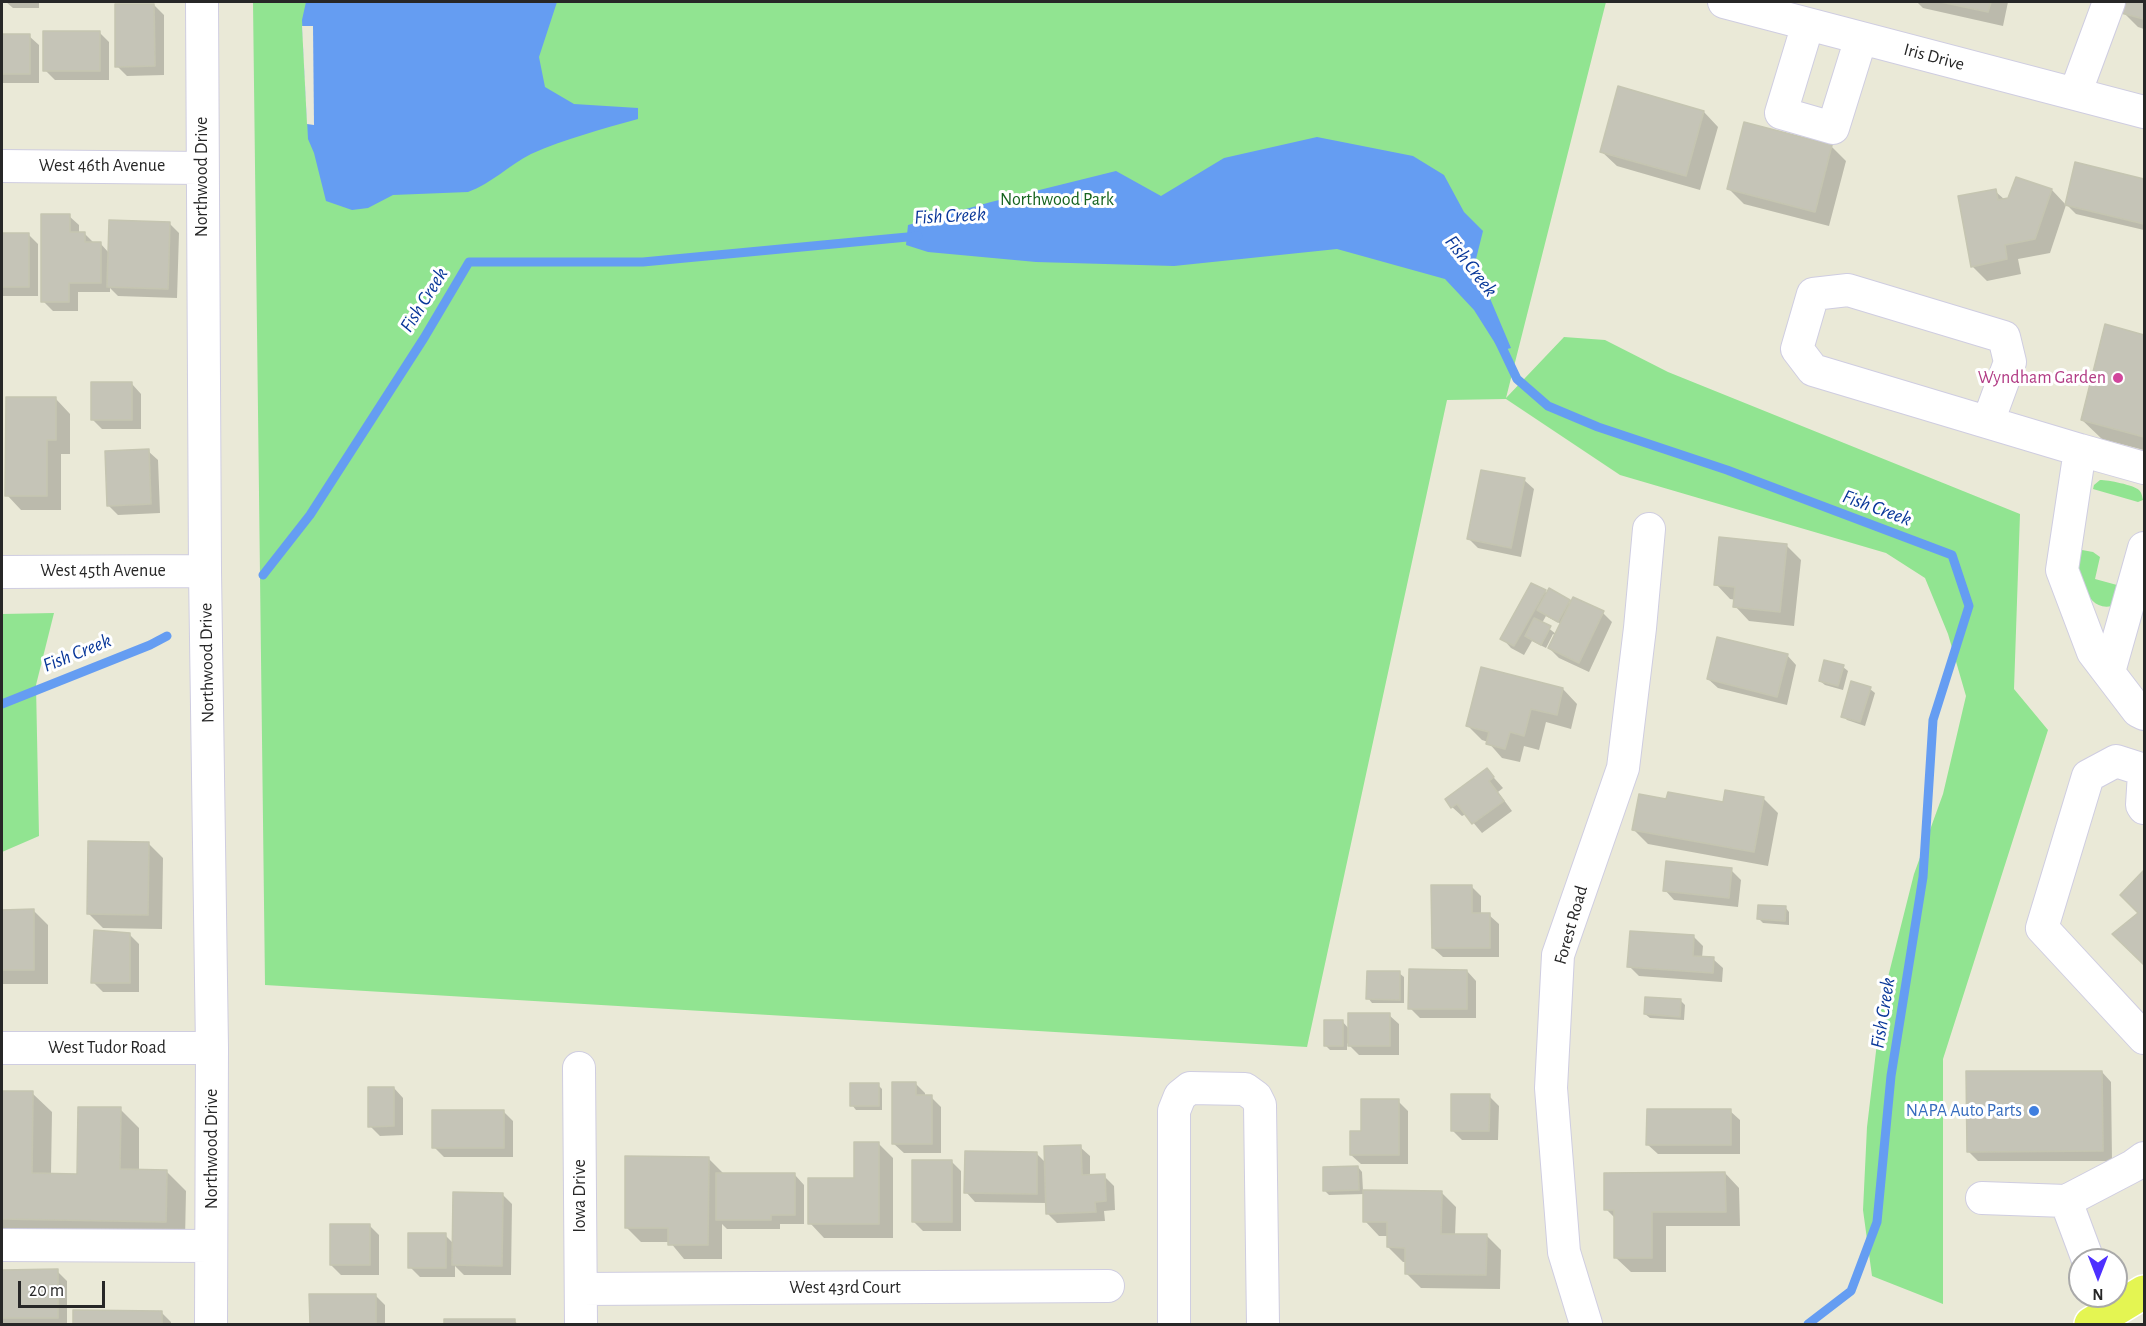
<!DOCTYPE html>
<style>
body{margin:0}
#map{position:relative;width:2146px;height:1326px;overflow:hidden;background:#eae9d7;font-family:"Alegreya Sans",sans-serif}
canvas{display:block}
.frame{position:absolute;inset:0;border:3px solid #272727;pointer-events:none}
.north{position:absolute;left:2068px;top:1248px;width:60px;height:60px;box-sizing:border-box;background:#fff;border:2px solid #a9a9a9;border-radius:50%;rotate:180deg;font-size:16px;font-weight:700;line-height:24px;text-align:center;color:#272727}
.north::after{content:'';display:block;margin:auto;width:21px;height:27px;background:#4e30ff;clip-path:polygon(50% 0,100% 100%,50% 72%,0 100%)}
.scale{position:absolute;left:18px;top:1281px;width:87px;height:27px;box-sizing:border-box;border:3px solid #272727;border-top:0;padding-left:8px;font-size:18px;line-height:21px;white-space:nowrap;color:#272727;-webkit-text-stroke:4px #fff;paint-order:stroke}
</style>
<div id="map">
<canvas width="2146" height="1326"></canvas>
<div class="frame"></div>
<div class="north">N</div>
<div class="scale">20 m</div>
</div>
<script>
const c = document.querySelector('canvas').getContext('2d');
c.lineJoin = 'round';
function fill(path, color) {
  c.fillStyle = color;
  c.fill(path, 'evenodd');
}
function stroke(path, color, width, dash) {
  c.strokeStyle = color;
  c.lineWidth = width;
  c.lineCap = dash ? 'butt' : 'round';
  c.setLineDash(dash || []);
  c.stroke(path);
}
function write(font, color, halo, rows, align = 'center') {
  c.font = font + ' "Alegreya Sans",sans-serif';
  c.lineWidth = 6;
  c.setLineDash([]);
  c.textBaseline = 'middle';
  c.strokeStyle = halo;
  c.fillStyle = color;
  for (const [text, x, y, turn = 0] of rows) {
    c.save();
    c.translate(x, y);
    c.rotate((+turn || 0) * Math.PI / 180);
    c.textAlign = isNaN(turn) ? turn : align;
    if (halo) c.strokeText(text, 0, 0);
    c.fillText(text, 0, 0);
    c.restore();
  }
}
fill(new Path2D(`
 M253 2H1606L1506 398 1564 337 1605 340 1668 372 2020 514 2014 689 2048 730 1943 1059V1304L1872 1276 1863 1210 1867 1127 1882 1001 1914 874 1943 794 1966 696 1948 634 1925 578 1886 553 1620 475 1506 399 1447 400 1307 1047 265 985Z
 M2100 480C2108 480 2134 485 2139 490 2142 493 2142 496 2143 500L2138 502 2093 489 2094 485Z
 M2082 550 2093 552 2100 557 2095 579 2117 585 2112 606C2086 613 2075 570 2079 552Z
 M54 613 36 685 39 836 2 852V614Z`), '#91e491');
fill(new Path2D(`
 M306 2H557L539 57 545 87 574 104 638 108V119C602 129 565 139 531 154 509 165 491 184 468 192L393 195 368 208 352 210 326 201 314 153 308 139 302 20Z
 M1317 137 1413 156 1444 175 1464 212 1483 231 1475 263 1511 348 1500 351 1474 310 1445 279 1337 249 1174 266 1036 262 928 252 906 245 908 225 991 202 1116 171 1161 196 1224 158Z`), '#659df2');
fill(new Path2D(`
 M302 26H313L314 125 307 124Z`), '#eae9d7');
fill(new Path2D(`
 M6 2H39V8H13Z
 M1917 2H2008L2003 26 1923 8Z
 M2125 2H2144V29L2138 27 2123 12Z
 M154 5 164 15V75L127 76 117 66Z
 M99 32 109 42V80H55L45 70Z
 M2 36H29L39 45V83H2Z
 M1704 112 1718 127 1700 190 1617 166 1602 152Z
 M1831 146 1846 161 1829 226 1744 204 1729 189Z
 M2076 164 2144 180V230L2076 214 2066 204Z
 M2052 190 2066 205 2050 253 2018 259 2021 274 1987 281 1972 266 1995 191 2005 200Z
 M69 216 79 225V233H84L94 243H100L109 253 169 223 179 233 177 298 118 296 110 288V292H78V311H53L43 301Z
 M2 234H28L38 244V296H2Z
 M2107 326 2144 337V450L2102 439 2082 420Z
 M132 384 141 394V429H102L93 420Z
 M56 399 70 414V454H61V510H21L7 495Z
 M148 451 158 460 160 513 118 515 108 505Z
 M1524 480 1534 489 1521 557 1478 548 1469 539Z
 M1787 546 1801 560 1794 626 1749 621 1735 606 1736 600 1730 599 1716 584Z
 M1545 592 1571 603 1603 613 1612 622 1589 672 1559 658 1549 648 1556 636 1553 634 1546 648 1532 641 1524 655 1511 648 1502 638ZM1546 616 1561 624 1556 634 1542 623Z
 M1787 655 1796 665 1787 705 1718 688 1708 679Z
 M1843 667 1848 671 1843 690 1825 685 1820 681Z
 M1563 689 1577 704 1571 729 1546 722 1539 750 1524 746 1520 762 1502 758 1488 742 1482 740 1468 726Z
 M1870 689 1875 693 1865 726 1847 720 1843 716Z
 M1487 770 1503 788 1498 792 1512 811 1482 833 1466 814 1462 816 1452 807Z
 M1763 798 1778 813 1768 866 1648 844 1634 830 1668 801 1724 803Z
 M148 843 163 858 162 929 103 928 89 914Z
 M1731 870 1741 880 1738 907 1674 900 1665 890Z
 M2144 872V964L2115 934 2140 913 2122 895Z
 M1471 886 1481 896V915H1489L1499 924V957H1443L1433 948Z
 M1785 907 1789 912V925L1763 923 1759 919Z
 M33 910 48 925V984H2V912Z
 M129 934 139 944V992H103L93 982Z
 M1694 937 1703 946 1702 958 1713 959 1723 968 1722 982 1639 976 1629 966Z
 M1467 971 1476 981V1018H1420L1410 1008Z
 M1399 973 1404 977V1003H1372L1368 998Z
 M1680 1000 1685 1005 1684 1020 1650 1018 1645 1014Z
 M1389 1015 1399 1024V1055H1359L1347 1043V1050H1330L1326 1046 1343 1022 1349 1029Z
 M2102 1072 2111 1082 2112 1161H1978L1968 1151Z
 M916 1084 925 1093V1097H931L941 1107V1153H904L894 1144Z
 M878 1085 882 1089V1110H856L852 1105Z
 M394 1088 403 1098V1135L380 1136 370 1126Z
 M2 1092 32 1093 52 1112 51 1175H78L120 1109 139 1128V1171H166L186 1191 185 1240 2 1233Z
 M1489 1096 1499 1106 1498 1140H1462L1452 1130Z
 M1398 1101 1408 1111V1164H1361L1351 1155 1363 1133Z
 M1730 1111 1740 1120V1154H1658L1648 1145Z
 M504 1112 513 1121V1157H444L434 1147Z
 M878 1143 893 1158V1238H824L810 1223 855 1179Z
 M1080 1147 1090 1156V1176H1104L1114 1186 1115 1210 1104 1211 1105 1221 1057 1223 1047 1213V1203L975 1202 966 1192 1037 1154 1046 1163Z
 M708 1158 723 1173 795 1175 804 1185V1224H780V1229H727L722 1224V1259H684L670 1242H641L626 1227Z
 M951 1161 961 1171V1231H923L913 1221Z
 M1358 1167 1362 1172 1363 1191 1441 1192 1456 1207 1455 1235H1486L1501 1250 1500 1289 1421 1288 1406 1273V1262H1403L1388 1247V1236H1379L1365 1221V1194L1329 1195 1325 1191Z
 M1725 1173 1739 1188 1740 1226H1666V1272H1631L1616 1258V1219L1606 1209Z
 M502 1194 512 1204 511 1275H464L455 1266V1277H420L410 1267 445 1235 454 1244Z
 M370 1226 379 1235V1275H341L331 1265Z
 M2 1271H57L67 1281V1324H2Z
 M311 1295H375L385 1305V1324H311Z
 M74 1312H161L171 1322V1324H74Z
 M445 1321H514L518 1324H445Z`), '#0003');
stroke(new Path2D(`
 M1499 341 1517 379 1548 406 1598 427 1727 470 1952 555 1969 606 1933 720 1923 877 1891 1076 1877 1222 1851 1291 1808 1324
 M263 575 310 515 424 338 469 262H643L918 236
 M2 704 150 645 167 636`), '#659df2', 9);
const building = new Path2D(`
 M1941 2H1991L1988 12Z
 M2124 2H2144V19L2121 13Z
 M115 4H154L155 66 115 67Z
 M43 31H100V71H43Z
 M2 34H30V74H2Z
 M1618 86 1704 111 1686 176 1600 152Z
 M1744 122 1832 145 1815 212 1727 189Z
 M2075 162 2144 179V224L2065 205Z
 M2016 177 2052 189 2035 239 2005 245 2007 259 1971 267 1958 196 1996 189 1998 200 2008 198Z
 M41 214H70V232H85V242H101V283H69V302H41Z
 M109 220 170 222 168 289 107 287Z
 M2 233H29V287H2Z
 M2105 324 2144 335V437L2081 420Z
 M91 382H132V420H91Z
 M6 397H56V440H47V496H5Z
 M149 449 151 504 107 506 105 451Z
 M1481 470 1525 478 1511 548 1467 539Z
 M1719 537 1787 544 1780 612 1733 607 1735 587 1714 585Z
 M1531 583 1546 590 1514 646 1500 639Z
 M1549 588 1570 600 1558 622 1537 610Z
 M1573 597 1604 611 1579 663 1548 648Z
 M1534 618 1551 626 1541 645 1525 636Z
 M1717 637 1788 654 1777 697 1707 679Z
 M1824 660 1844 665 1838 686 1819 681Z
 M1481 667 1563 688 1557 715 1531 709 1524 736 1510 732 1505 749 1486 744 1489 732 1466 726Z
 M1851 681 1871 687 1860 722 1841 717Z
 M1487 768 1494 777 1489 781 1504 801 1472 824 1457 804 1451 808 1445 799Z
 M1725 790 1764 797 1754 852 1632 830 1639 794 1666 799 1668 792 1723 802Z
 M88 841 149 842 148 915 87 914Z
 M1666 861 1732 868 1729 898 1663 891Z
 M2144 870V965L2112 934 2138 913 2120 895Z
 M1431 885H1472V913H1490V948H1432Z
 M1758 905 1786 906 1785 921 1757 919Z
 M34 909V970H2V910Z
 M94 930 130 933V983H91Z
 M1630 931 1694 935 1693 956 1714 957 1713 973 1627 967Z
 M1409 969 1467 970V1009H1408Z
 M1367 971H1400V1000L1366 999Z
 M1645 997 1681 999 1680 1017 1644 1014Z
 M1348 1013H1390V1046H1348Z
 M1324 1020H1343V1046H1324Z
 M1966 1071H2102L2103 1151 1967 1152Z
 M892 1082H916V1095H932V1144H892Z
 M850 1083H879V1106H850Z
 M368 1087H394V1126L368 1127Z
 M2 1091H33L32 1173 77 1174 78 1107H121L120 1169 167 1170 166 1222 2 1219Z
 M1451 1094H1490L1489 1131H1451Z
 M1361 1099H1399V1155H1350V1131H1361Z
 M1647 1109H1731V1145H1646Z
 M432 1110H504V1148H432Z
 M854 1142H879V1224H808V1178H854Z
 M1081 1145 1082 1175 1105 1174 1106 1201 1095 1202 1096 1212 1046 1214 1044 1146Z
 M965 1151 1037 1152V1194L964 1193Z
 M625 1156 709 1157 708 1245H668V1228H625Z
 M912 1160H952V1222H912Z
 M1358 1166 1359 1190 1323 1191V1167Z
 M1725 1172 1726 1212H1652V1258H1614V1210H1604V1173Z
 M716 1173H795V1215H771V1220H716Z
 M1363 1190 1442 1191 1441 1234H1487L1486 1275 1405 1274V1248L1387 1247V1222H1363Z
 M453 1192 503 1193 502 1266 452 1265Z
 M330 1224H370V1265H330Z
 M408 1233H446V1268H408Z
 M58 1269V1318H2V1270Z
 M309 1294H376V1324H310Z
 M73 1310 162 1311V1324H73Z
 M444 1319H515V1324H444Z`);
fill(building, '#c5c4b7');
stroke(building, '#c5c5b1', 1.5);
const minor = new Path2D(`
 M202 2 205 571 212 1048 211 1324
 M1724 2 2144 112
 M1808 24 1781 113 1833 128 1861 38
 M2075 94 2109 2
 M2 166 202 168
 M1988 422 2010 362 2004 337 1848 290 1813 294 1797 349 1813 370 2080 450 2062 570 2093 652 2138 711 2144 714
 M2080 450 2144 468
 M2 572 205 571
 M2109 672 2144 548
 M2144 770 2116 761 2088 776 2042 928 2144 1038
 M2144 773 2142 805 2144 808
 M2 1048H212
 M579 1068 581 1324
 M1982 1198 2066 1201 2088 1260
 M2066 1201 2133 1166 2144 1158
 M2 1245 211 1246
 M581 1289 1108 1286
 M1174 1324V1111L1180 1096 1190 1088 1245 1089 1256 1097 1260 1105 1263 1324
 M1586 1324 1564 1252 1551 1088 1558 955 1623 768 1640 628 1649 529`);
const major = new Path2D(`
 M2091 1324 2144 1292`);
stroke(minor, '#cfcde1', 34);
stroke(major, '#fff', 36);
stroke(minor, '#fff', 32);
stroke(major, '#e4f552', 33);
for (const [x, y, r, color] of [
 [2118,378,6,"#d1479c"],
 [2034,1111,6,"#3f7fe0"]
]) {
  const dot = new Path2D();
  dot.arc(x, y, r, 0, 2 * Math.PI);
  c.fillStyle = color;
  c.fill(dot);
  stroke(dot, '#fff', 2);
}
write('18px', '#272727', '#fff', [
 ["Iris Drive",1934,57,15],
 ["West 46th Avenue",102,166],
 ["Northwood Drive",202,177,-90],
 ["West 45th Avenue",103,571],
 ["Northwood Drive",207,663,-91],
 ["Forest Road",1571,925,-74],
 ["West Tudor Road",107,1048],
 ["Northwood Drive",212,1149,-90],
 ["Iowa Drive",580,1196,-90],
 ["West 43rd Court",845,1288]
]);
write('18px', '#166420', '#fff', [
 ["Northwood Park",1057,200]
]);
write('18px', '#b23c85', '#fff', [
 ["Wyndham Garden",2106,378]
], 'right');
write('18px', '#366cbe', '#fff', [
 ["NAPA Auto Parts",2022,1111]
], 'right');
write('italic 20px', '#093799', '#fff', [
 ["Fish Creek",950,216,-3],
 ["Fish Creek",1471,266,52],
 ["Fish Creek",424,300,-58],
 ["Fish Creek",1877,508,20],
 ["Fish Creek",77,653,-22],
 ["Fish Creek",1883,1013,-81]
]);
</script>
